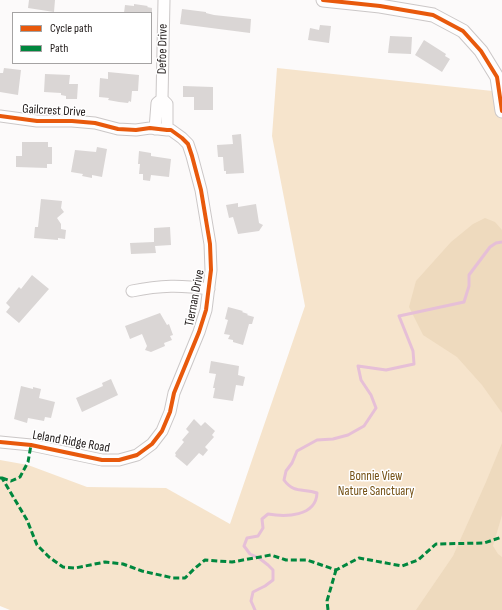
<!DOCTYPE html>
<style>
body{margin:0}
#map{position:relative;width:502px;height:610px;overflow:hidden;background:#fcfafa;font-family:"Sofia Sans Condensed",sans-serif}
canvas{display:block}
.legend{position:absolute;left:12px;top:12px;width:140px;height:52px;box-sizing:border-box;background:#fff;border:1px solid #a5a3a3;margin:0;padding:5px 7px;list-style:none;font-size:12px;color:#1f1918}
.legend li{display:flex;align-items:center;gap:8px;height:20px}
.legend b{width:20px;border:1px solid #a5a3a3}
</style>
<div id="map">
<canvas width="502" height="610"></canvas>
<ul class="legend">
<li><b style="height:5px;background:#e8590c"></b>Cycle path</li>
<li><b style="height:5px;background:#00873e"></b>Path</li>
</ul>
</div>
<script>
const c = document.querySelector('canvas').getContext('2d');
c.lineJoin = 'round';
function fill(path, color) {
  c.fillStyle = color;
  c.fill(path, 'evenodd');
}
function stroke(path, color, width, dash) {
  c.strokeStyle = color;
  c.lineWidth = width;
  c.lineCap = dash ? 'butt' : 'round';
  c.setLineDash(dash || []);
  c.stroke(path);
}
function write(font, color, halo, rows, align = 'center') {
  c.font = font + ' "Sofia Sans Condensed",sans-serif';
  c.lineWidth = 3;
  c.setLineDash([]);
  c.textBaseline = 'middle';
  c.strokeStyle = halo;
  c.fillStyle = color;
  for (const [text, x, y, turn = 0] of rows) {
    c.save();
    c.translate(x, y);
    c.rotate((+turn || 0) * Math.PI / 180);
    c.textAlign = isNaN(turn) ? turn : align;
    if (halo) c.strokeText(text, 0, 0);
    c.fillText(text, 0, 0);
    c.restore();
  }
}
fill(new Path2D(`
 M277 68 502 92V610H10L0 606V460L28 465 87 487 166 488 230 524 305 306 272 136Z`), '#f6e4cc');
fill(new Path2D(`
 M485 218 495 222 502 230V413L482 385 457 357 423 335 409 307 416 281 451 242 473 224Z
 M502 443V515L493 546 498 554 502 557V610H416L453 556 486 482Z`), '#eedabe');
stroke(new Path2D(`
 M255 610 251 601 253 592 265 586 273 580V570L268 565 259 558 250 554 244 546 247 538 258 536 263 528 262 519 268 514C285 517 316 517 317 493 303 488 294 494 284 480L286 471 292 463 297 451 317 440 333 439 348 435 364 426 376 408 371 395 361 380 358 366 386 370 414 364 413 351 399 316 464 302 469 286V275L490 247 496 243 502 242`), '#e6bfd7', 3);
fill(new Path2D(`
 M29 0H55L54 12 28 8Z
 M134 4 148 6 147 7 152 8V13H124L125 5 134 6Z
 M182 9 206 12V13L214 15 251 19 250 33 180 24Z
 M320 25 331 26 329 43 308 40 310 28 319 30Z
 M390 36 412 37 411 54 388 53Z
 M424 40 446 54 445 56 450 59 442 72 415 55Z
 M4 68 21 70 18 95 0 92V73H3Z
 M108 72 139 75 138 91H132L131 102 129 101 128 103 119 102 108 100 109 98 99 97 100 78 108 79Z
 M45 74 70 75 69 84H78L77 99H66V96L61 95V93L44 92Z
 M183 86 213 87V110H194V97H183Z
 M241 134 244 173 226 174V171H224L223 157H218L217 145 233 144 232 135Z
 M22 142H48V147H52V164H47V168L16 167V156H22Z
 M97 147 107 149 102 177 92 175V178L82 176 83 174 71 172 75 150 96 152Z
 M139 151 151 153V156L171 159 169 177 151 175 150 181 143 180V174H139L140 164H138Z
 M41 199 62 201 61 208 64 212 57 218 61 224V229L66 230 65 239 58 238V240L34 238 35 227H38Z
 M238 203V207L256 204 259 223 263 225 259 231 238 234 233 217 229 218 226 205Z
 M170 227 171 245 155 246 156 253 131 254 130 243 154 242V228Z
 M32 275 49 289 19 323 6 312 10 307 6 303 19 287 21 289Z
 M228 307 243 311 242 312 248 314 247 315 254 317 252 324H249L243 345 233 342V340L228 339 230 335 224 334 228 320 225 319Z
 M160 313 167 325 169 324 173 335 170 336 172 340 164 343 165 346 151 352 145 350 147 346 142 334 130 339 125 326Z
 M211 361 239 366 238 375 245 377 243 386 236 385 233 401 213 398 215 388H213L216 374 209 373Z
 M111 379 118 395 82 412 76 398 103 386 102 383Z
 M21 386 33 389V387L41 389 39 398 55 402 51 418 45 417 44 421 28 418 27 423 14 419Z
 M194 419 201 426 205 422 215 431 212 435 214 437 205 447 208 450 203 456 199 453 187 466 175 456 176 455 175 453 184 442 182 440 189 432 186 429Z`), '#dad6d5');
const minor = new Path2D(`
 M164 0 162 99 167 104V130
 M0 116 37 121H72L95 123 118 129 136 130 150 128 167 130H171L182 138 188 144 192 156 201 190 210 244 211 270 206 310 199 332 174 393 170 412 162 431 152 444 137 455 119 460H102L31 445 0 442
 M155 129 157 103 162 99
 M132 291C161 285 181 285 209 289`);
const tertiary = new Path2D(`
 M323 0 380 6 433 15 463 31 481 51 497 77 502 111`);
stroke(minor, '#cbc7c7', 13);
stroke(tertiary, '#cbc7c7', 15);
stroke(minor, '#fffefe', 11);
stroke(tertiary, '#fffefe', 13);
stroke(new Path2D(`
 M0 478H2L27 520 37 545 49 557 63 567 75 568 105 562 123 564 142 571 173 578H185L194 569 205 560 232 562 271 555 286 560H307L336 570 359 558 402 566 418 560 436 544 484 543 502 537
 M2 478 11 481 20 477 28 462 31 445
 M328 610 327 601 336 570`), '#00873e', 3, [6, 3]);
stroke(new Path2D(`
 M323 0 380 6 433 15 463 31 481 51 497 77 502 111
 M0 116 37 121H72L95 123 118 129 136 130 150 128 167 130H171L182 138 188 144 192 156 201 190 210 244 211 270 206 310 199 332 174 393 170 412 162 431 152 444 137 455 119 460H102L31 445 0 442`), '#e8590c', 4);
write('13px', '#1f1918', '#fff', [
 ["Defoe Drive",163,49,-89],
 ["Gailcrest Drive",54,111,3],
 ["Tiernan Drive",195,298,-79],
 ["Leland Ridge Road",71,442,10]
]);
write('13px', '#735014', '#fff', [
 ["Bonnie View",376,477],
 ["Nature Sanctuary",376,492]
]);
</script>
